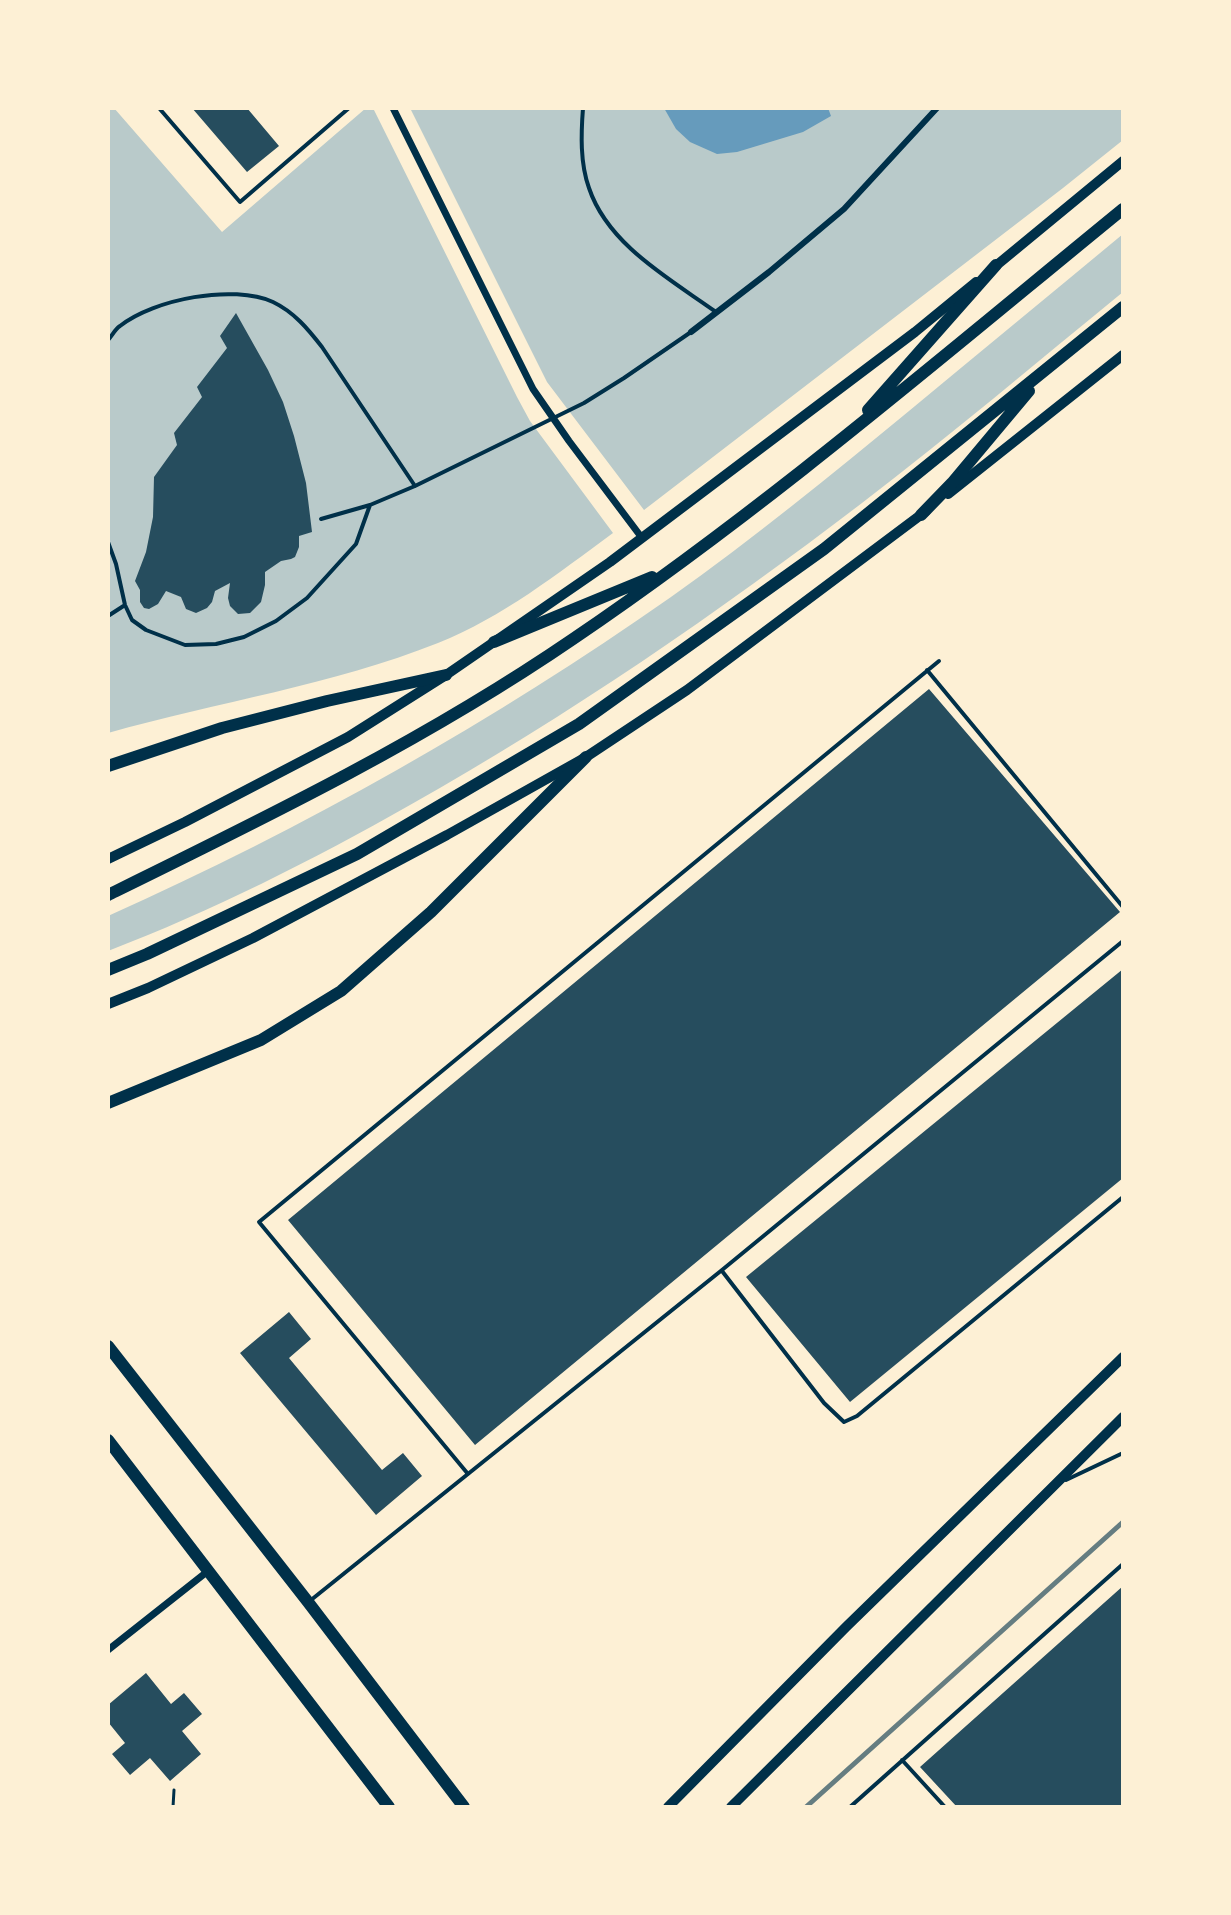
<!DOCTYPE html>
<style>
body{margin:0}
#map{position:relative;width:1231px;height:1915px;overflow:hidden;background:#fdf0d5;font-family:"Open Sans",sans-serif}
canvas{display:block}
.frame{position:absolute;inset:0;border:110px solid #fdf0d5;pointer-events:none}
</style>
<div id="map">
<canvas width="1231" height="1915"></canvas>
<div class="frame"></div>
</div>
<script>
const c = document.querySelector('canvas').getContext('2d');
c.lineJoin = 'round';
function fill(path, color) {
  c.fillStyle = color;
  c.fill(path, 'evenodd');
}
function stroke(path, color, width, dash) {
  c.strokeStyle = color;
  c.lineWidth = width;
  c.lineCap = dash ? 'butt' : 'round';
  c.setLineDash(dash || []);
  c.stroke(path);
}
fill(new Path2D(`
 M108 108H114L222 232 366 108H373L517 397 530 421 613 533C557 574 503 617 438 643 332 685 218 702 108 733Z
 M410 108H1123V140L1063 188 644 510 547 382Z
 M1123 234V292C1036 363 951 435 862 503 718 613 568 716 410 805 313 860 212 911 108 951V916C305 828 494 721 671 597 753 539 831 475 909 411 980 352 1052 293 1123 234Z`), '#b9caca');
fill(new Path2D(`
 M664 108H828L831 116 803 132 737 152 717 154 690 142 676 129Z`), '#669bbc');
fill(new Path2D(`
 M192 108H247L279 146 247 172Z
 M236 313 268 370 283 402 294 436 306 483 312 532 299 536V547L295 557 291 559 281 561 265 572V585L261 602 250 613 238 614 230 606 228 598 230 583 215 591 212 602 207 608 196 613 186 609 181 597 166 591 158 604 149 609 144 608 140 602V590L135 581 146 552 153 517 154 477 177 445 174 433 202 397 197 387 227 348 220 336Z
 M929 689 1120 912 475 1445 288 1220Z
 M1123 969V1178L850 1402 746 1277Z
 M289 1312 311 1339 289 1358 382 1470 403 1453 422 1476 376 1515 240 1353Z
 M1123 1586V1807H957L920 1767Z
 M146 1673 171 1704 184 1693 202 1714 182 1731 201 1754 170 1781 150 1758 130 1775 112 1754 125 1743 108 1722V1705Z`), '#264d5e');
stroke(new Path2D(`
 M173 1807 174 1790`), '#003049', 3);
stroke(new Path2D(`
 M159 108 240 202 349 108
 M583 108C581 134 580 163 589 188 608 245 670 279 716 312
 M108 340C112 336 115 329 120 326 154 299 233 284 273 302 294 312 308 329 322 347L415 486
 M321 519 370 505 415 486 584 403 624 378 691 332
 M108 542 116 564 125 605 132 620 146 630 185 645 216 644 244 637 276 621 307 598 356 544 370 505
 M108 616 125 605
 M927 670 1123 907
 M722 1271 824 1403 844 1422 857 1416 1123 1197
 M468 1474 259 1222 939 661
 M1066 1480 1123 1453
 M311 1600 722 1270 1123 941
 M902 1760 945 1807
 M850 1807 1123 1564`), '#003049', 4);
stroke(new Path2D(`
 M691 332 769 272 844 209 937 108`), '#003049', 6);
stroke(new Path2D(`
 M393 108 533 389 569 441 642 538
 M108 1650 208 1571`), '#003049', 7);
stroke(new Path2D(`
 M992 269 1123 161
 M948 494 1123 355
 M108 859 185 822 348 737 446 675 610 562 915 332 976 282
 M108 1004 148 988 253 938 447 835 586 757 687 690 926 511
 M668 1807 846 1627 1123 1357
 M731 1807 1123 1417`), '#003049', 10);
stroke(new Path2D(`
 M868 410 996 265
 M921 515 952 483 1029 391
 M494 642 652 577
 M108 766 222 728 327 701 446 675
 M108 895C267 817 427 739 573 639 766 508 943 356 1123 209
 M108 970 147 954 357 854 579 724 824 549 1123 307
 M108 1103 261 1040 341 991 431 912 586 757
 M108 1346 308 1602 464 1807
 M108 1440 389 1807`), '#003049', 12);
stroke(new Path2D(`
 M806 1807 1123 1522`), '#657d81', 5);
</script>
